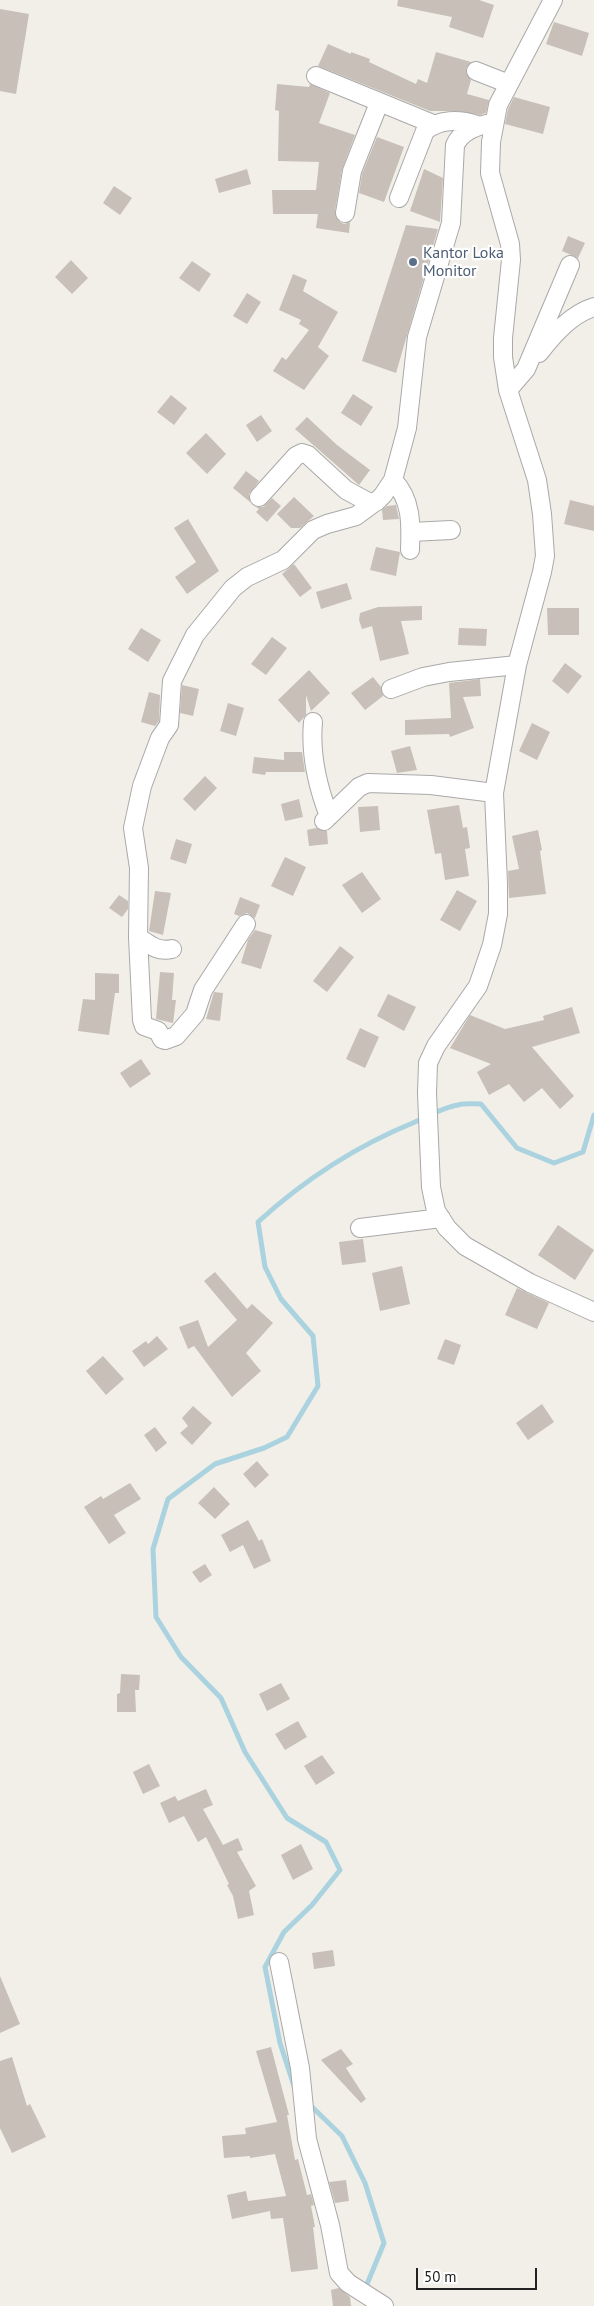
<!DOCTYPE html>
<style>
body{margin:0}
#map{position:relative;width:594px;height:2306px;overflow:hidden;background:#f2efe9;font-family:"PT Sans",sans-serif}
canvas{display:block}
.scale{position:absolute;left:416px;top:2268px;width:121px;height:22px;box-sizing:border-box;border:2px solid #222;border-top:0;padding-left:6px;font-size:15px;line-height:18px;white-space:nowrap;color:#222;-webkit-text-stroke:4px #fff;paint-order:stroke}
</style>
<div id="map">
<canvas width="594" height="2306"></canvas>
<div class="scale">50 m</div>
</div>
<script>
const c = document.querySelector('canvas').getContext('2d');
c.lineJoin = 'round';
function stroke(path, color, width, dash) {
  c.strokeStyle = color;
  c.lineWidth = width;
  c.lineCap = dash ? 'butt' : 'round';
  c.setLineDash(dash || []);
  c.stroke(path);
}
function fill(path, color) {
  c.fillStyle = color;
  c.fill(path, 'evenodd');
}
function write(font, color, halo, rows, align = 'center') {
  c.font = font + ' "PT Sans",sans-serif';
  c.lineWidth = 4.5;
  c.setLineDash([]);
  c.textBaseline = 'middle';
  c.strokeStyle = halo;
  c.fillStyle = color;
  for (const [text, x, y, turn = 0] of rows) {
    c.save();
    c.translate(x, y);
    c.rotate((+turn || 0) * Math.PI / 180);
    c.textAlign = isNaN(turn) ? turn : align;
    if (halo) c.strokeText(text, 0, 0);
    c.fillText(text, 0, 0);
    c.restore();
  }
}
stroke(new Path2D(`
 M294 2086 280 2043 265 1967 284 1932 312 1905 340 1870 326 1842 287 1818 245 1752 221 1698 181 1657 156 1617 153 1549 168 1499 215 1464 264 1448 287 1437 318 1386 313 1336 281 1299 265 1267 258 1222C305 1179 356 1146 415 1122 428 1116 444 1107 458 1105 465 1103 473 1104 481 1104L517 1148 554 1163 583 1152 594 1115
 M309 2104 342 2136 365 2183 384 2243 365 2289`), '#aad3df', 5);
fill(new Path2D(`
 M398 0H479L494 5 483 38 449 27 452 17 397 6Z
 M0 9 29 14 16 94 0 91Z
 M554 22 589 33 582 56 546 44Z
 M328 44 351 54V52L370 59 369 62 416 84 418 79 427 83 436 52 471 62 466 68V73L471 80 467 94 489 100 486 113 480 115 457 111H430L318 66Z
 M277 84 309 87 310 84 330 93 319 123 355 135 342 169 335 211 339 221 344 224 350 222 349 233 316 228 318 214H273L272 190H316L319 162 278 161 279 111 275 110Z
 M514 97 550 107 543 134 505 124 508 109Z
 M377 137 404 147 384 202 359 193 362 174Z
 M247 169 251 184 219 193 215 179Z
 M424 169 443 178 440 222 410 211Z
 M114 186 132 198 120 215 103 203Z
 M406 225 438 229 396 373 362 361Z
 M568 236 585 243 578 258 562 251Z
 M71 260 88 278 72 294 55 277Z
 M192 261 211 274 199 292 179 278Z
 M293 274 307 280 303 291 338 312 318 347 329 356 304 390 273 371 282 357 286 360 309 330 299 324 301 320 279 310Z
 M247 293 261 302 247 324 233 316Z
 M353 394 373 407 361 426 341 413Z
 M171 395 187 408 174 425 157 412Z
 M261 415 272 431 257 442 246 425Z
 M307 417 337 445 370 470 359 485 295 429Z
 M206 433 226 454 207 474 186 453Z
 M246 471 259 481 249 494 250 502 233 488Z
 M294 497 314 516 300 528H291L277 514Z
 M272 498 281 506 267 522 256 512 259 509 256 507H263Z
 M570 500 594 506V531L564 524Z
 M396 505 399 519 383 520 382 510 387 506Z
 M188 519 219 571 187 594 175 577 196 562 174 528Z
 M376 547 400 552 396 576 370 570Z
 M294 564 312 588 300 597 282 574Z
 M347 583 352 599 321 609 316 592Z
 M422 606V620L401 621 409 654 380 661 372 626 362 629 359 620 360 613 378 607Z
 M547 608H579V635H548Z
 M141 628 161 640 148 662 128 649Z
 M459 628 487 629 486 646 458 645Z
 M272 637 287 648 266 675 251 664Z
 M565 663 582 676 568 694 552 681Z
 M309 670 330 693 311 711 306 695V715L299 723 278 700Z
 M373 677 381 687 383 696 365 710 351 693Z
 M480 679 481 696 463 697 474 728 450 737 449 734 405 735V720L451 718 449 683Z
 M182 685 199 689 193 716 180 713Z
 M149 692 160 695 159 721 155 726 141 722Z
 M228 703 244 708 236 736 220 731Z
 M532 723 550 732 537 760 519 751Z
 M410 746 417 770 397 773 391 751Z
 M284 752H302L305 772H266L265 775 252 773 254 757 284 760Z
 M205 776 217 788 195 811 183 799Z
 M299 799 303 817 285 821 281 804Z
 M459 805 463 828 467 827 470 848 465 849 469 876 445 880 441 853 435 854 427 810Z
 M378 806 380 830 360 832 358 807Z
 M316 828 327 831 328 844 309 846 307 830Z
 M538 830 542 850 540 851 546 894 509 898 508 871 519 869 512 836Z
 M176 839 192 844 186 864 170 859Z
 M285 857 306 867 293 896 271 886Z
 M362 872 381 899 362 913 342 885Z
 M457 890 477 901 460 931 440 920Z
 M155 891 171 893 163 935 149 931Z
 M119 895 128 901V909L122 917 109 908Z
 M240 897 260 905 255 918 247 913 239 916 234 914Z
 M255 930 272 935 261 969 241 963 248 940Z
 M340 946 354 957 327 992 313 981Z
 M160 972 174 973 172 1000H176L173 1023 156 1019Z
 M95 973 119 974V993H115L109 1035 78 1031 83 999 95 1000Z
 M214 992 223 993 220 1021 206 1019Z
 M388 994 416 1007 404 1031 377 1016Z
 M572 1007 580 1033 532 1047 574 1096 560 1109 542 1088 524 1102 509 1084 489 1095 477 1072 491 1064 450 1048 470 1015 505 1029 544 1020 543 1016Z
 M360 1028 379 1037 365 1068 346 1059Z
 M141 1059 151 1074 130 1088 120 1073Z
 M558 1225 594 1250 575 1280 538 1255Z
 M363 1239 366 1262 342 1265 339 1242Z
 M402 1266 410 1304 380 1311 372 1273Z
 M215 1272 247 1309 252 1304 273 1323 246 1353 261 1371 232 1397 194 1346 188 1349 179 1327 198 1320 208 1347 237 1320 204 1281Z
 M517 1288 549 1303 537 1329 505 1315Z
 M157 1336 168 1349 144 1367 132 1351 146 1341 148 1344Z
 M445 1339 461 1345 454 1365 437 1359Z
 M103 1356 124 1379 106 1395 86 1371Z
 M542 1404 554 1422 528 1440 516 1423Z
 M193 1406 212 1423 192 1445 180 1433 188 1426 182 1418Z
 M155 1427 167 1443 156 1452 144 1435Z
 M257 1461 269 1475 255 1488 243 1474Z
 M130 1483 141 1499 114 1515 126 1533 109 1544 84 1507 101 1496 103 1499Z
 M214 1487 230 1504 215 1519 198 1503Z
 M248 1520 259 1541 262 1539 271 1561 254 1569 243 1545 230 1552 221 1535Z
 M205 1564 212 1575 200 1583 192 1572Z
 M121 1674 140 1675 139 1690H135L136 1712H117V1694L120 1693Z
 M281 1683 290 1699 267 1711 259 1694Z
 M298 1721 307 1737 285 1750 275 1734Z
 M322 1755 335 1773 316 1785 304 1766Z
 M149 1764 160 1786 143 1794 133 1772Z
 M206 1789 213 1805 203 1809 223 1845 238 1838 243 1850 237 1852 256 1886 249 1891 254 1915 238 1919 233 1896 227 1885 229 1884 206 1837 198 1842 184 1816 169 1823 160 1803 175 1796 178 1801Z
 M301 1844 313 1869 293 1880 281 1855Z
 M333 1950 335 1966 314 1969 312 1953Z
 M0 1976 20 2024 0 2033Z
 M271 2047 289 2115H287L295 2160 298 2159 307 2195 311 2194 314 2205 311 2206 315 2227H313L318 2269 291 2272 283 2218 271 2219 270 2211 232 2219 227 2195 246 2191 248 2201 286 2196 275 2154 250 2158V2156L224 2158 222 2136 246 2134 245 2128 277 2122 256 2051Z
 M341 2049 353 2064 346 2068 366 2099 361 2103 321 2060Z
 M12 2057 27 2106 30 2104 46 2137 12 2153 0 2128V2061Z
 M346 2180 349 2201 335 2203 329 2182Z
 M339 2288 350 2297 351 2306H333L331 2290Z`), '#c7bfb8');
const street = new Path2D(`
 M553 0 498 105 491 142 490 173 510 244 511 260 503 338V357L508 390 537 480 542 514 545 556 542 572 517 665 494 793 498 884V914L492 945 478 986 436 1046 428 1063 427 1093 431 1187 436 1211 447 1228 465 1246 530 1283 594 1312
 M476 71 509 84
 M316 76 433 124
 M399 198 425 131C439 119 459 119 477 125
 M345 213 352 171 379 103
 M539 353C553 335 571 314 594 307
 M508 390 526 369 570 265
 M393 480C412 500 411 524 410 550
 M259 497 296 456 302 453 308 455 346 490 370 503 376 502 383 495 393 480 407 428 417 337 451 223 455 145C462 130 478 125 493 123
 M411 532 451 530
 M391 689 423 677 449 672 517 665
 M313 722C310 755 317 785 329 816
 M324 821 359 787 368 783 431 785 494 793
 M246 924 203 990 195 1014 176 1036 165 1040 162 1039 158 1031 144 1026 142 1020 138 937 139 868 133 828 142 786 160 738 169 725 172 681 195 635 233 588 247 577 283 560 313 530 327 524 356 516 375 502
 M138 937C150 945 157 952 172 949
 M360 1228 441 1218
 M279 1962 300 2068 307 2139 330 2225 339 2273 348 2283 384 2306`);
stroke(street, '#a9a9a9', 20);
stroke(street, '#fff', 18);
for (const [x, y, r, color] of [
 [413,262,5,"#5c6f8a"]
]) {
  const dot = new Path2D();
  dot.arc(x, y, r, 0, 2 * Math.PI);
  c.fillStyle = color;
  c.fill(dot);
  stroke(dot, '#fff', 2);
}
write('16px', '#4e5e75', '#fff', [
 ["Kantor Loka",423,253],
 ["Monitor",423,271]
], 'left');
</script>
